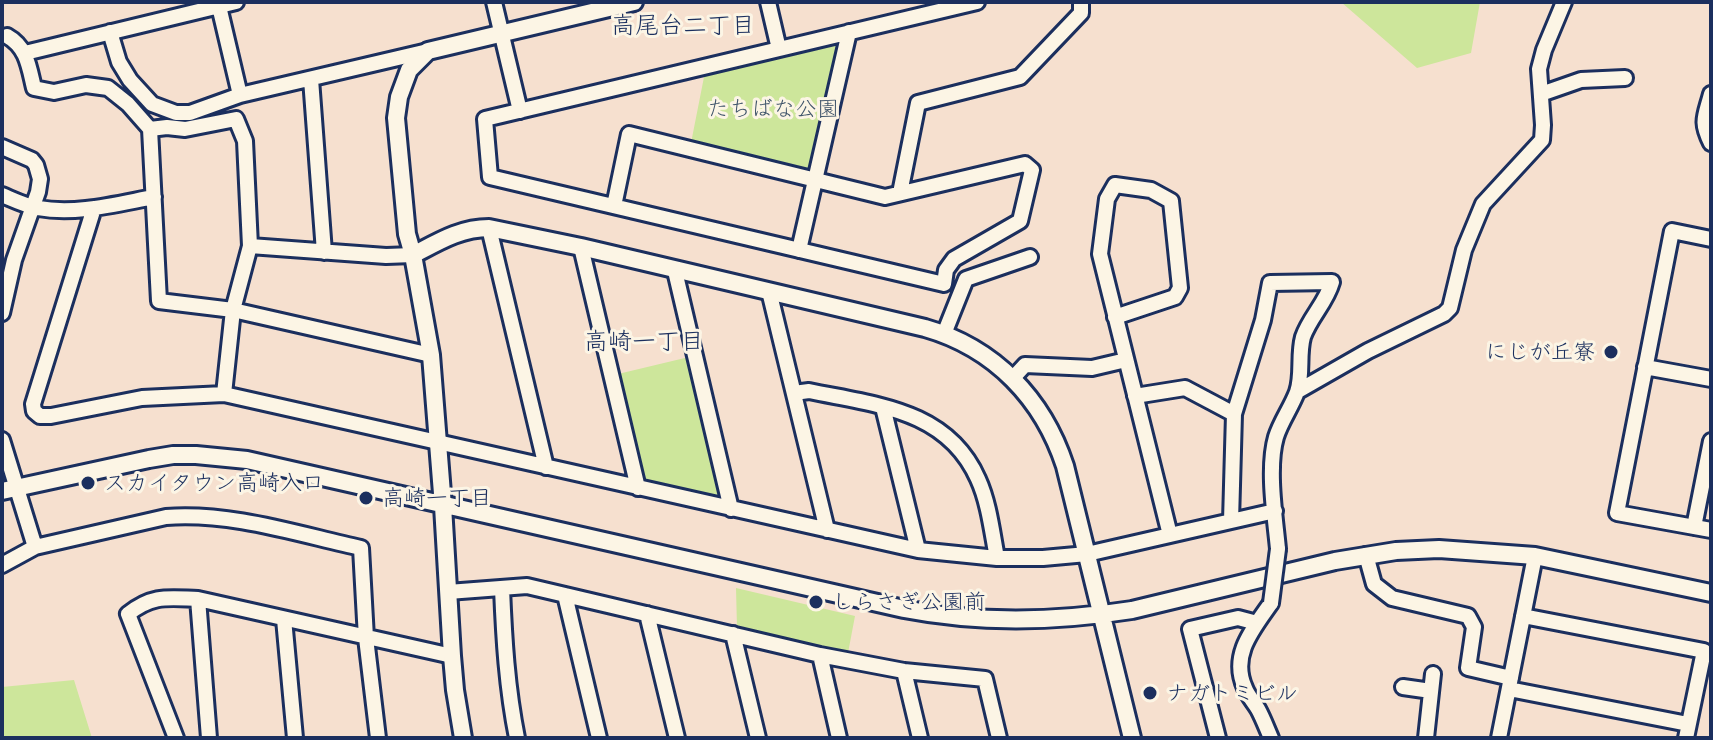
<!DOCTYPE html>
<meta charset="utf-8">
<style>
body{margin:0}
#map{position:relative;width:1713px;height:740px;overflow:hidden;background:#f6e0cf;font-family:Mali,sans-serif}
canvas{display:block}
.frame{position:absolute;inset:0;border:4px solid #1b2f5e;pointer-events:none}
</style>
<div id="map">
<canvas width="1713" height="740"></canvas>
<div class="frame"></div>
</div>
<script>
const c = document.querySelector('canvas').getContext('2d');
c.lineJoin = 'round';
function fill(path, color) {
  c.fillStyle = color;
  c.fill(path, 'evenodd');
}
function stroke(path, color, width, dash) {
  c.strokeStyle = color;
  c.lineWidth = width;
  c.lineCap = dash ? 'butt' : 'round';
  c.setLineDash(dash || []);
  c.stroke(path);
}
function write(font, color, halo, rows, align = 'center') {
  c.font = font + ' Mali,"Klee One",sans-serif';
  c.lineWidth = 6;
  c.setLineDash([]);
  c.textBaseline = 'middle';
  c.strokeStyle = halo;
  c.fillStyle = color;
  for (const [text, x, y, turn = 0] of rows) {
    c.save();
    c.translate(x, y);
    c.rotate((+turn || 0) * Math.PI / 180);
    c.textAlign = isNaN(turn) ? turn : align;
    if (halo) c.strokeText(text, 0, 0);
    c.fillText(text, 0, 0);
    c.restore();
  }
}
fill(new Path2D(`
 M1341 2H1480L1471 53 1417 68Z
 M833 42 839 49 814 165 805 169 691 143 704 77 708 74Z
 M689 357 721 492 714 499 649 483 642 476 618 374Z
 M736 588 855 616 848 653 737 628Z
 M74 680 92 738H2V687Z`), '#cde69b');
const minor = new Path2D(`
 M218 2 240 95
 M494 2 520 111
 M768 2 779 49
 M110 32 119 62 130 80 152 104 176 113H190L240 95 428 51
 M7 36C27 47 29 67 34 88L54 92 86 85 108 88 128 104 150 129 159 301 233 310 431 355
 M25 53 236 2
 M311 79 324 252
 M1541 94 1581 80 1625 78
 M1711 94C1705 117 1700 121 1711 143
 M150 129 167 127 185 129 236 119 245 141 250 246 233 310 224 394
 M2 147 32 160 36 165 40 179 38 192 14 260 2 313
 M900 193 918 103 1020 77 1081 13V2
 M2 195C14 200 26 206 38 208 76 215 116 204 154 197
 M614 206 629 134 885 197 1025 164 1032 170 1020 221 954 259 946 270 944 284 490 177 485 119 977 2
 M94 208 33 404 34 411 40 416H51L142 398 224 394 918 550 997 558H1043L1087 554 1275 511
 M489 228 546 467
 M1711 239 1672 231 1617 513 1711 530
 M250 246 386 256 413 255
 M581 247 638 488
 M799 250 849 32
 M675 271 731 509
 M769 291 827 530
 M1115 317 1175 297 1180 288 1171 201 1151 190 1115 185 1107 199 1100 254 1170 535
 M944 334 966 279 1030 257
 M1645 367 1711 379
 M1013 378 1025 365 1092 368 1126 360
 M1298 391 1368 351 1444 314 1450 308 1464 250 1483 204 1542 140 1543 125 1539 69 1544 50 1564 2
 M794 393 809 391C875 405 947 409 978 479 989 503 992 532 997 558
 M1135 396 1185 388 1234 414
 M883 407 918 550
 M2 440 35 547
 M1231 521 1234 414 1263 320 1270 283 1332 282C1326 303 1310 317 1303 337 1298 355 1303 375 1297 392 1291 408 1281 421 1276 437 1267 468 1275 517 1278 549
 M1694 527 1711 441
 M1366 555 1374 584 1392 598 1468 616 1474 627 1468 668 1511 678
 M2 565 35 547 166 517C232 512 297 534 361 548L366 638 378 738
 M502 588C504 639 507 688 517 738
 M448 592 527 586 820 655 904 671 985 679 999 738
 M565 595 599 738
 M198 599 209 738
 M1271 603C1253 629 1230 655 1245 688 1248 696 1254 702 1258 709 1263 718 1267 729 1271 738
 M647 614 677 738
 M1523 616 1704 651 1686 738
 M284 619 295 738
 M733 634 758 738
 M820 655 839 738
 M904 671 920 738
 M1403 687 1431 691
 M1509 689 1688 724
 M176 738 128 614C153 594 169 598 198 599L452 656
 M1218 738 1190 629 1238 618 1257 623
 M1426 738 1433 674
 M1499 738 1535 556`);
const tertiary = new Path2D(`
 M413 255C438 242 460 228 489 228L581 247 925 328C995 348 1043 399 1065 466L1132 738
 M2 491 149 459 173 455H196L247 460 904 609C981 624 1055 622 1132 610L1335 561 1396 551 1439 549 1535 556 1711 593
 M463 738 455 690 452 656 443 506 431 355 413 255 407 234 396 118 399 97 409 70 428 51 634 2`);
stroke(minor, '#1b2f5e', 20);
stroke(tertiary, '#1b2f5e', 22);
stroke(minor, '#fcf5e5', 14);
stroke(tertiary, '#fcf5e5', 16);
const minorBridge = new Path2D(`
 M1271 603 1278 549`);
stroke(minorBridge, '#1b2f5e', 20, []);
stroke(minorBridge, '#fcf5e5', 14);
for (const [x, y, r, color] of [
 [1611,352,8,"#1b2f5e"],
 [88,483,8,"#1b2f5e"],
 [366,498,8,"#1b2f5e"],
 [816,602,8,"#1b2f5e"],
 [1150,693,8,"#1b2f5e"]
]) {
  const dot = new Path2D();
  dot.arc(x, y, r, 0, 2 * Math.PI);
  c.fillStyle = color;
  c.fill(dot);
  stroke(dot, '#fcf5e5', 3);
}
write('22px', '#3f546a', '#fcf5e5', [
 ["たちばな公園",773,109]
]);
write('22px', '#1b2f5e', '#fcf5e5', [
 ["にじが丘寮",1595,352,"right"],
 ["スカイタウン高崎入口",104,483],
 ["高崎一丁目",382,498],
 ["しらさぎ公園前",832,602],
 ["ナガトミビル",1166,693]
], 'left');
write('24px', '#1b2f5e', '#fcf5e5', [
 ["高尾台二丁目",683,26],
 ["高崎一丁目",644,342]
]);
</script>
